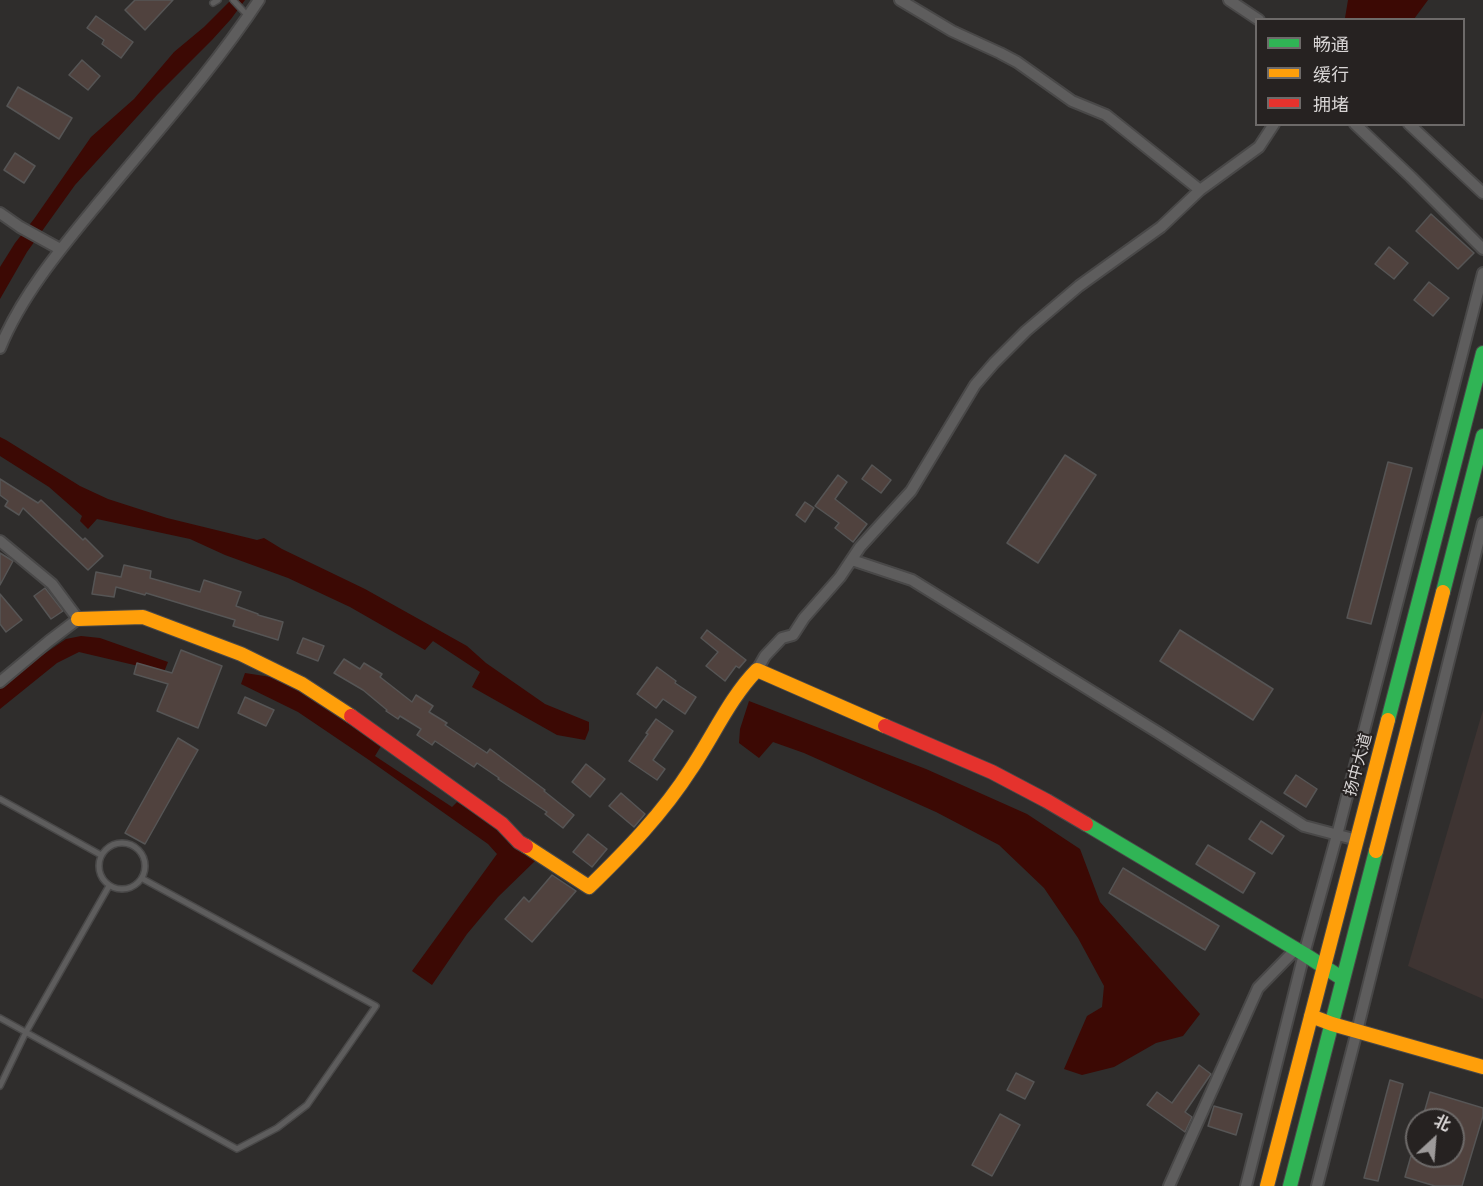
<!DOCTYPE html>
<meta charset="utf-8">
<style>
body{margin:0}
#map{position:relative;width:1483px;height:1186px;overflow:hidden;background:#2f2d2c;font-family:"DejaVu Sans","Noto Sans SC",sans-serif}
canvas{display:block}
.legend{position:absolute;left:1255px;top:18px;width:210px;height:108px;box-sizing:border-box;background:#262221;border:2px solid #6d6a69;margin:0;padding:8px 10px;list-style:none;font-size:18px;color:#d8d5d5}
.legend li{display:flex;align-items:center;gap:12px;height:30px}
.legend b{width:30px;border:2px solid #6d6a69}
.north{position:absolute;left:1405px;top:1108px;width:60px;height:60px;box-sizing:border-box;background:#262221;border:2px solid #6d6a69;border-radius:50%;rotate:26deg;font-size:16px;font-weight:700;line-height:24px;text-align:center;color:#d8d5d5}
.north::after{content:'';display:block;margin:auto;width:21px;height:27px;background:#9d9a9a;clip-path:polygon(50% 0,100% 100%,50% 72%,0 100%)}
</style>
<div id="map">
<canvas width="1483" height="1186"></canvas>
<ul class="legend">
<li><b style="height:8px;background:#30b455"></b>畅通</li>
<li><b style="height:8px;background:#ff9f0a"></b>缓行</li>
<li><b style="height:8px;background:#e5322d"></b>拥堵</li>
</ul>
<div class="north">北</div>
</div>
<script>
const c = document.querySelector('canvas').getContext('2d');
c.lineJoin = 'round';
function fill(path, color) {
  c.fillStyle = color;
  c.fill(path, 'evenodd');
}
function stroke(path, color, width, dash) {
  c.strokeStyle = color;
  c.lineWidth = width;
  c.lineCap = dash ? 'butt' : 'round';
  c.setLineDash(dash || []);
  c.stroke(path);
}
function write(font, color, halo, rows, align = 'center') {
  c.font = font + ' "DejaVu Sans","Noto Sans SC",sans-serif';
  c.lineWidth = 4.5;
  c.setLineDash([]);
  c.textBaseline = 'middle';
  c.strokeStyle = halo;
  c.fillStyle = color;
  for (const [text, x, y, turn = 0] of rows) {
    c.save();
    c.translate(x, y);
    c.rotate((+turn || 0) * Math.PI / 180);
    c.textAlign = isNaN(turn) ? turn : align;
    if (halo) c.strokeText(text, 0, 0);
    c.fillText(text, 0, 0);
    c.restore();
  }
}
fill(new Path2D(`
 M1483 710V999L1408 966Z`), '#3e3432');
fill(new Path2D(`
 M231 0H245L231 19 212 40 157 95 75 185 27 252 0 299V267L15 243 34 219 91 137 134 99 174 52 204 27Z
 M1348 0H1428L1414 19H1346L1345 18Z
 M0 437 6 440 80 486 108 499 167 518 257 540 264 538 282 549 365 589 467 646 486 663 545 704 589 722V730L585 740 557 735 472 687 480 672 433 641 425 650 350 607 288 578 225 555 190 539 97 519 88 529 80 521 82 516 49 487 0 456Z
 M81 636 100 638 168 662 164 672 79 652 57 663 0 709V689L25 667 66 639Z
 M245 673 271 677 305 694 381 746 375 756 452 807 457 802 486 820 506 838 535 861 498 897 467 934 432 985 412 971 497 854 488 844 369 760 298 712 241 684Z
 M749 701 926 769 1027 814 1080 849 1100 902 1200 1014 1183 1036 1156 1043 1114 1067 1082 1075 1064 1069 1087 1016 1102 1007 1104 986 1078 938 1044 888 999 845 936 812 804 753 773 742 759 758 739 743 740 729Z`), '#3c0904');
const building = new Path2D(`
 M135 0H173L145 30 125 10Z
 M96 16 133 42 121 58 102 44 104 40 87 28Z
 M82 60 100 76 88 90 69 75Z
 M18 87 72 118 59 139 7 106Z
 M15 153 35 166 24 183 4 170Z
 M1431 214 1474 253 1458 269 1416 231Z
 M1389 247 1408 263 1394 279 1375 264Z
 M1429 282 1449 298 1433 316 1414 300Z
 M1065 455 1096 475 1038 563 1007 543Z
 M1388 462 1412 468 1371 624 1347 618Z
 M872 465 891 480 881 493 862 479Z
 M838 475 847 482 835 499 867 524 853 542 835 528 839 523 815 506Z
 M0 479 38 503 41 500 83 540 85 538 103 556 88 570 23 508 19 515 5 506 8 501 0 495Z
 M805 502 814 508 805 522 796 515Z
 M0 553 13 561 0 585Z
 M124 565 151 571 150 578 200 592 204 580 241 592 236 606 258 614V615L283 622 278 640 233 626 235 620 146 593 145 595 116 587 114 597 92 594 96 572 121 577Z
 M45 588 63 611 51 619 34 596Z
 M0 594 22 620 6 632 0 624Z
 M707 630 746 660 739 668 736 666 725 681 706 666 718 652 701 638Z
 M1180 630 1273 689 1253 720 1160 661Z
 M303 638 324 646 318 661 297 653Z
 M181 650 222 666 198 728 157 711 168 684 134 674 137 663 172 673Z
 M344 659 360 669 364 663 382 674 380 677 412 702 416 695 433 706 429 712 447 723 445 725 487 753 490 749 545 790 544 791 574 815 563 828 545 814 547 812 498 779 499 778 477 763 474 767 435 741 432 745 417 735 421 729 400 716 398 719 386 711 387 710 363 690 334 673Z
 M657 667 676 681 675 683 696 697 685 714 663 699 656 708 637 694Z
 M245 697 274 710 266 726 238 713Z
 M656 719 673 731 653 760 665 769 657 780 629 761 648 734 646 733Z
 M178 738 198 750 145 844 125 833Z
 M586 764 605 779 590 797 572 782Z
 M1296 775 1317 789 1306 807 1284 793Z
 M621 793 645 814 634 827 609 806Z
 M1261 821 1284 836 1272 854 1249 839Z
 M588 834 607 849 592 867 573 852Z
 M1208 845 1255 873 1243 893 1196 864Z
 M1123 868 1219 926 1205 950 1109 893Z
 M552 875 576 891 532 942 505 919 524 897 529 902Z
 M1199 1065 1211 1074 1185 1112 1192 1117 1185 1132 1147 1105 1157 1092 1172 1103Z
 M1016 1073 1034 1082 1025 1099 1007 1090Z
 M1390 1080 1403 1084 1378 1181 1364 1178Z
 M1430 1092 1483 1108V1116L1462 1186H1435L1405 1177 1411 1156H1453V1120H1422Z
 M1214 1106 1242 1114 1236 1135 1208 1126Z
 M1000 1114 1020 1125 992 1176 972 1165Z`);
fill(building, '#50423e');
stroke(building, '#565555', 1.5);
const lane = new Path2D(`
 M233 0 248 16
 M213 3 218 0
 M0 799 101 855
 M99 866a23 23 0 1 1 46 0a23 23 0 1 1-46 0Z
 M0 1018 237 1149 277 1128 307 1105 376 1006 143 879
 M0 1086 26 1032 109 886`);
const street = new Path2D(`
 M900 0 952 31 1000 53 1017 62 1072 101 1106 115 1200 190 1259 147 1274 124
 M1229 0 1259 20
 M1355 124 1411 177 1483 249
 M1409 124 1483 193
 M0 213 20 227 60 249
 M0 348C22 294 63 246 100 201 154 135 212 71 259 0
 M0 541 52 584 78 619 49 641 0 682
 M852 560 912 580 1159 733 1304 826 1357 840
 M757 670 765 656 782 638 793 635 804 618 840 577 860 547 911 491 975 385 994 363 1026 331 1079 286 1161 227 1200 190
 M1169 1186 1258 988 1296 949
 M1246 1186 1304 954 1337 835 1483 273
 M1317 1186 1357 1031 1483 523`);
const fast = new Path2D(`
 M1443 592 1483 436
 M1388 720 1483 353
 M1086 824 1304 954 1343 979
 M1290 1186 1376 851`);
const slow = new Path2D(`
 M78 619 143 617 241 654 302 684 351 716
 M526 846 589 887C626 851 663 813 691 769 712 738 731 696 757 670L885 726
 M1376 851 1443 592
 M1311 1016 1332 1024 1483 1067
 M1267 1186 1388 720`);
const jam = new Path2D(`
 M351 716 502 824 519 842 526 846
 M885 726 992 772 1047 801 1086 824`);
stroke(lane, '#494848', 8);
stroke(street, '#494848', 14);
stroke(fast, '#494848', 16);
stroke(slow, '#494848', 16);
stroke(jam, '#494848', 16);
stroke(lane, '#5e5d5d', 5);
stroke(street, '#5e5d5d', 10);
stroke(fast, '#30b455', 14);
stroke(slow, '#ff9f0a', 14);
stroke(jam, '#e5322d', 14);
write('16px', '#d8d5d5', '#262221', [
 ["扬中大道",1359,765,-75]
]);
</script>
